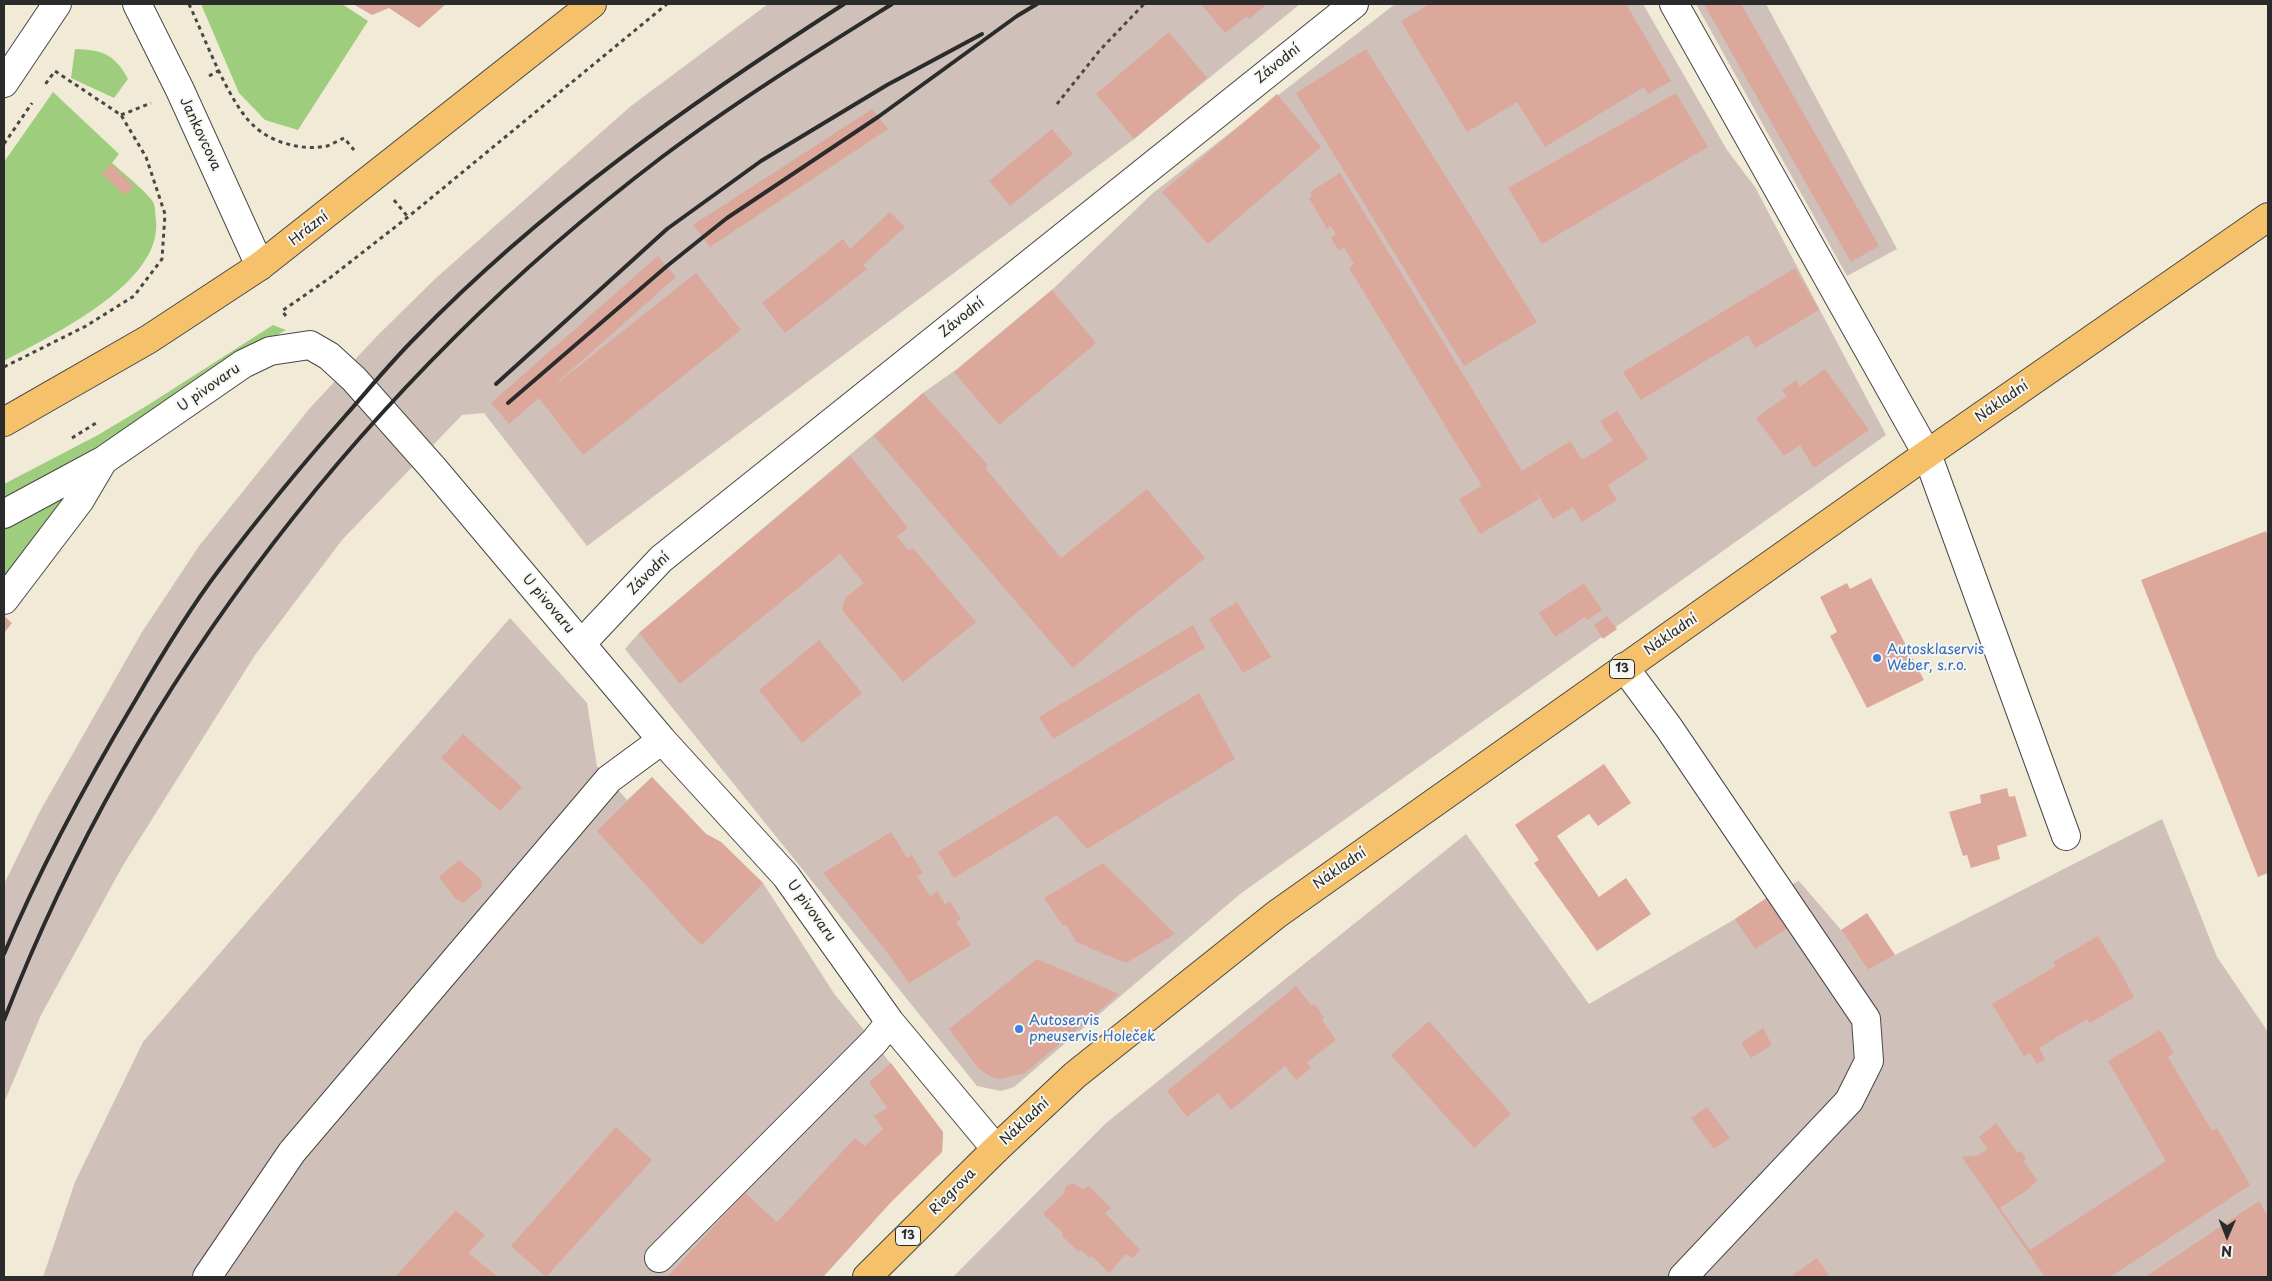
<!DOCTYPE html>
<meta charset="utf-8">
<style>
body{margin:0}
#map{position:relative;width:2272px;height:1281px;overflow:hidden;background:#f1ead7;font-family:"Playpen Sans",sans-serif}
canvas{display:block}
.frame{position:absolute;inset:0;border:5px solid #2b2b2b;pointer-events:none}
.north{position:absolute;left:2202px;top:1211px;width:50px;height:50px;-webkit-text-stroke:4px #f6f6f2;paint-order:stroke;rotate:181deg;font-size:14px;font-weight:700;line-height:20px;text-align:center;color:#2b2b2b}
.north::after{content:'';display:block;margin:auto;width:18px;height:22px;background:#2b2b2b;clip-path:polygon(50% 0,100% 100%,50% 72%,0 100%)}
</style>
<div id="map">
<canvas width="2272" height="1281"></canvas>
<div class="frame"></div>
<div class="north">N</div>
</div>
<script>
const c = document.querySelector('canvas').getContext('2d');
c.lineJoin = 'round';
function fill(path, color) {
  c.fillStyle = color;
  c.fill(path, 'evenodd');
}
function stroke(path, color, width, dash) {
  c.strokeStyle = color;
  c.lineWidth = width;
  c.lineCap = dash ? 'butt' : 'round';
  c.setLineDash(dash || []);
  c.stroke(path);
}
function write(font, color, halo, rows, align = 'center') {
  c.font = font + ' "Playpen Sans",sans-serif';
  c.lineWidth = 4;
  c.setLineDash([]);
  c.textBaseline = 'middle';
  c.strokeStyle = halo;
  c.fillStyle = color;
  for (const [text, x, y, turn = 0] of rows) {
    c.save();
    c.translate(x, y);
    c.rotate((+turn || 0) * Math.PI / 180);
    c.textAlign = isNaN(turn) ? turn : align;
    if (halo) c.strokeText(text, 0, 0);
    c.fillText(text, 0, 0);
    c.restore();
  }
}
fill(new Path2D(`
 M768 4H1300L1134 139 587 546 484 413 462 415 342 540 255 655 122 867 41 1015 4 1103V884L39 813 142 632 199 546 310 408 376 337 436 278 631 106Z
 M1395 4H1643L1727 150 1755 187 1886 435 1240 894 1014 1087 1001 1091 977 1086 625 649 639 633 923 393 957 369 1054 288 1153 193Z
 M1696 4H1766L1897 249 1847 276Z
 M510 618 587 703 597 766 627 800 652 777 706 834 721 842 763 883 835 995 874 1042 943 1132 942 1152 891 1202 823 1277H499L469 1253 484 1235 456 1210 413 1259 435 1277H43L75 1182 143 1042Z
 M2162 819 2217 957 2268 1032V1277H953L1106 1123 1466 834 1589 1004 1735 919 1779 890 1799 881 1841 930 1868 970 1895 955Z`), '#cfc0ba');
fill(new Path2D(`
 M201 4H342L368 21 298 130 265 120 239 93Z
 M75 49C102 50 115 54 128 79L114 98 71 78Z
 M53 92 119 154 112 163C122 172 147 192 153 202 156 207 155 216 156 221 162 284 50 336 4 361V162Z
 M273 325 286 330 212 372 142 421 4 499V484L98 435 148 405Z
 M67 495 4 583V526Z`), '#9dcd7d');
fill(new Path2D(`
 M353 4H446L419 28 389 8 372 15Z
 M1201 4H1267L1249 19 1247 16 1225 33Z
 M1430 4H1626L1671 81 1648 94 1644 87 1545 147 1517 102 1467 132 1401 21Z
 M1704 4H1741L1879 246 1851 262Z
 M1169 32 1207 78 1134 139 1096 94Z
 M1366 49 1537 322 1464 366 1296 93Z
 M1676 93 1708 147 1542 244 1508 188Z
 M1277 94 1321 147 1208 244 1162 192Z
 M872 109 888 129 710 247 693 225Z
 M1052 129 1073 154 1010 206 989 181Z
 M111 164 134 186 125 195 102 174Z
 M1340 173 1522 471 1570 441 1582 460 1613 441 1600 421 1617 411 1648 459 1608 485 1617 500 1582 522 1573 507 1553 519 1526 477 1539 499 1480 534 1459 499 1482 486 1349 268 1354 264 1344 247 1339 251 1331 238 1336 234 1331 226 1327 229 1309 198 1312 196 1310 192Z
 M890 212 905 227 863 265 867 269 785 333 762 303 843 239 850 249Z
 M658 256 676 277 550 389 696 273 741 330 583 455 539 398 509 424 491 403Z
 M1795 268 1819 310 1755 348 1748 335 1641 400 1623 372Z
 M1052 290 1096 343 999 425 954 372Z
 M1825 369 1869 430 1814 468 1800 445 1784 456 1756 418 1787 396 1782 390 1796 380 1800 387Z
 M923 393 987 464 986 469 1061 558 1147 489 1205 558 1129 619 1073 668 874 436Z
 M850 456 908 528 897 536 908 550 913 548 976 622 903 682 842 610 845 598 864 583 840 554 680 684 639 633Z
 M2266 531 2268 538V873L2258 877 2141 580Z
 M1871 578 1924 680 1867 708 1830 636 1837 632 1820 597 1847 583 1850 589Z
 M1584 583 1602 610 1587 620 1585 617 1555 637 1539 613Z
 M1237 602 1271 657 1243 673 1209 619Z
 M4 616 12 623 4 633Z
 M1607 616 1617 629 1603 639 1594 625Z
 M1193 625 1205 648 1053 739 1039 717Z
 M819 640 862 693 802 743 759 690Z
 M1199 693 1235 759 1087 849 1057 815 954 878 938 852Z
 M463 734 522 787 500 811 441 758Z
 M1604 764 1631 803 1598 826 1589 814 1557 836 1599 897 1626 878 1651 914 1597 951 1534 863 1539 860 1515 825Z
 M652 777 706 834 721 842 763 883 702 945 688 932 597 831Z
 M2007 788 2009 797 2015 796 2027 836 1997 846 2000 859 1971 868 1967 855 1963 856 1949 812 1981 803 1980 795Z
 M891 832 907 858 912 855 923 873 917 876 930 896 937 891 945 904 950 901 961 919 956 922 971 945 909 983 883 947 823 873Z
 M459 860 481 879 482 887 463 903 455 898 439 877Z
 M1103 863 1175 934 1126 963 1076 942 1066 924 1063 926 1044 898Z
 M1768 897 1789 927 1755 949 1735 919Z
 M1867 913 1895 955 1868 970 1841 930Z
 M2098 936 2113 961 2114 960 2134 997 2090 1023 2087 1019 2039 1048 2045 1059 2037 1064 2030 1053 2024 1056 1992 1004 2056 966 2053 962Z
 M1037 959 1119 994 1025 1073 1000 1079 991 1077 978 1068 949 1029Z
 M1296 986 1311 1005 1315 1004 1324 1018 1322 1020 1336 1040 1307 1062 1311 1068 1296 1080 1285 1066 1231 1110 1218 1093 1187 1117 1167 1091Z
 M1429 1021 1511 1114 1474 1148 1391 1055Z
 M1763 1028 1772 1045 1751 1058 1741 1043Z
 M2160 1030 2174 1053 2168 1057 2212 1131 2217 1128 2250 1185 2110 1277H2045L1962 1157 1979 1155 1988 1149 1979 1137 1996 1123 2018 1153 2021 1151 2026 1158 2023 1161 2037 1180 2030 1188 2000 1208 2030 1250 2166 1161 2108 1061Z
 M891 1063 943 1132 942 1152 891 1202 823 1277H667L745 1193 777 1222 855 1138 865 1146 883 1129 874 1116 887 1108 869 1082Z
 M1707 1107 1730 1138 1714 1149 1691 1118Z
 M616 1127 652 1160 546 1277 511 1246Z
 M1072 1183 1083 1189 1089 1186 1111 1208 1105 1213 1140 1250 1133 1258 1126 1254 1109 1273 1092 1256 1090 1258 1081 1250 1079 1252 1062 1236 1063 1233 1043 1214 1064 1193 1066 1186Z
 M2259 1201 2268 1216V1277H2145Z
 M456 1210 485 1235 469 1253 499 1277H395Z
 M1817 1258 1830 1277H1795L1793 1275Z`), '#dca89c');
const minor = new Path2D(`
 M137 4 180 90 260 266
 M1674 4 1927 454 2066 836
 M4 83 57 4
 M4 514 104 460 243 364 270 351 310 345 329 356 354 379 433 468 662 740 786 876 890 1022 996 1149
 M4 600 80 500 103 461
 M581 644 661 559 1354 4
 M1624 667 1669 728 1866 1019 1869 1061 1849 1101 1683 1277
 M659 1258 874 1042 890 1022
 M207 1277 292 1152 609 779 662 740`);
const major = new Path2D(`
 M4 422 149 339 260 266 592 4
 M867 1277 996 1149 1075 1075 1277 914 1927 454 2268 217`);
stroke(minor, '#494845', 30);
stroke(major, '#494845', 30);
stroke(new Path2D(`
 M189 4C204 36 229 104 254 126 272 143 303 151 327 146 333 144 339 140 344 138L354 150
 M209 76 220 70
 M1057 104 1100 50 1144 4
 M121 115 151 103
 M4 144 32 103
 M394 200 408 217
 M286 316 282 311 331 277 408 217 667 4
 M4 367 86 326 134 296 162 259 165 214 146 157 121 115 55 71 44 86
 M72 438 96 423`), '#494845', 3, [4, 4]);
stroke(minor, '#fff', 28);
stroke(major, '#f6c16b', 28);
stroke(new Path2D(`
 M496 384 667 229 761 161 887 85 982 34
 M508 403 667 266 727 218 878 117 1017 16 1037 4
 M4 954C41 866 86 783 135 701 161 656 188 611 219 570 259 517 302 465 346 415 369 389 391 362 415 338 542 207 692 102 844 4
 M4 1020C137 677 370 379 662 157 735 102 814 53 892 4`), '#2b2b2b', 4);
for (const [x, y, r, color] of [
 [1877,658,5,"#3f7fe0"],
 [1019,1029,5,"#3f7fe0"]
]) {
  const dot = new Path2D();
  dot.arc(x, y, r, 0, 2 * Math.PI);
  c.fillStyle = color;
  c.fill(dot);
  stroke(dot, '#f6f6f2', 2);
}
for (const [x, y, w] of [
 [1622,669,25],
 [908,1236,25]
]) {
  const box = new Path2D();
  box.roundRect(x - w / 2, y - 9.5, w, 19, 4);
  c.fillStyle = '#f6f6f2';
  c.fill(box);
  stroke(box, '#2b2b2b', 1);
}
write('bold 12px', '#2b2b2b', null, [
 ["13",1622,669],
 ["13",908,1236]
]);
write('14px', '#2b2b2b', '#f6f6f2', [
 ["Závodní",1278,64,-39],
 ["Jankovcova",200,134,65],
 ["Hrázní",309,229,-38],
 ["Závodní",962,318,-39],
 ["U pivovaru",209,388,-35],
 ["Nákladní",2002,402,-35],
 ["Závodní",649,574,-45],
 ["U pivovaru",548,604,50],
 ["Nákladní",1671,635,-35],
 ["Nákladní",1340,869,-35],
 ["U pivovaru",811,911,54],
 ["Nákladní",1025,1122,-43],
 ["Riegrova",953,1192,-45]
]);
write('14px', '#366cbe', '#f6f6f2', [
 ["Autosklaservis",1887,650],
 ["Weber, s.r.o.",1887,666],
 ["Autoservis",1029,1021],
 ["pneuservis Holeček",1029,1037]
], 'left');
</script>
